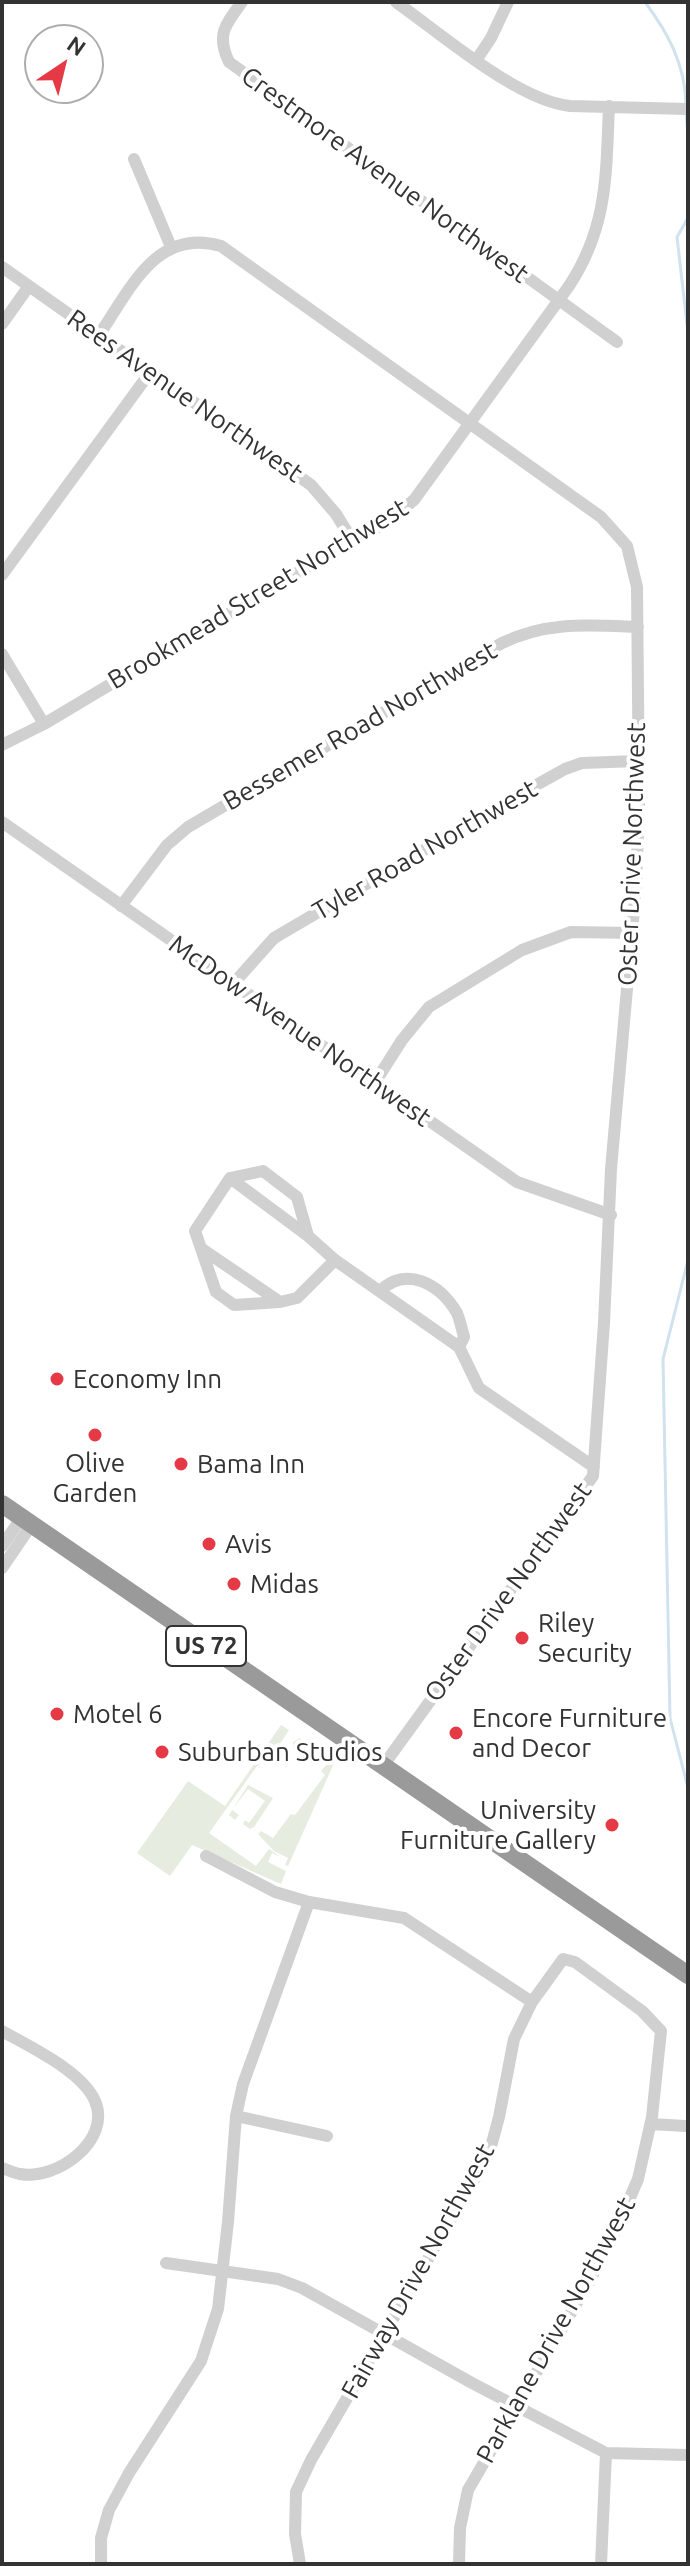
<!DOCTYPE html>
<style>
body{margin:0}
#map{position:relative;width:690px;height:2566px;overflow:hidden;background:#fff;font-family:Ubuntu,sans-serif}
canvas{display:block}
.frame{position:absolute;inset:0;border:4px solid #333;pointer-events:none}
.north{position:absolute;left:24px;top:24px;width:80px;height:80px;box-sizing:border-box;background:#fff;border:2px solid #adadad;border-radius:50%;rotate:35deg;font-size:22px;font-weight:700;line-height:32px;text-align:center;color:#333}
.north::after{content:'';display:block;margin:auto;width:28px;height:36px;background:#e63946;clip-path:polygon(50% 0,100% 100%,50% 72%,0 100%)}
</style>
<div id="map">
<canvas width="690" height="2566"></canvas>
<div class="frame"></div>
<div class="north">N</div>
</div>
<script>
const c = document.querySelector('canvas').getContext('2d');
c.lineJoin = 'round';
function fill(path, color) {
  c.fillStyle = color;
  c.fill(path, 'evenodd');
}
function stroke(path, color, width, dash) {
  c.strokeStyle = color;
  c.lineWidth = width;
  c.lineCap = dash ? 'butt' : 'round';
  c.setLineDash(dash || []);
  c.stroke(path);
}
function write(font, color, halo, rows, align = 'center') {
  c.font = font + ' Ubuntu,sans-serif';
  c.lineWidth = 8;
  c.setLineDash([]);
  c.textBaseline = 'middle';
  c.strokeStyle = halo;
  c.fillStyle = color;
  for (const [text, x, y, turn = 0] of rows) {
    c.save();
    c.translate(x, y);
    c.rotate((+turn || 0) * Math.PI / 180);
    c.textAlign = isNaN(turn) ? turn : align;
    if (halo) c.strokeText(text, 0, 0);
    c.fillText(text, 0, 0);
    c.restore();
  }
}
fill(new Path2D(`
 M281 1725 289 1730 273 1755 257 1766 209 1833 256 1866 269 1849 281 1857 272 1853 268 1862 286 1871 281 1884 192 1845 170 1876 137 1853 188 1781 225 1806Z
 M300 1738 320 1751 317 1759 313 1762 304 1760 293 1749V1742Z
 M331 1760 335 1761 288 1866 285 1865 288 1858 274 1851 258 1834 261 1831 273 1838 291 1814 295 1815 325 1775 321 1771Z
 M248 1785 273 1798 254 1827 250 1829 243 1824 245 1820 249 1823 265 1801 248 1789 232 1810 239 1815 235 1820 229 1815Z`), '#e6ecdf');
stroke(new Path2D(`
 M645 2C668 33 685 64 686 104
 M686 112 688 136
 M688 218 677 237 688 333
 M688 1260 663 1359 670 1718 688 1788`), '#cfe2ee', 3);
stroke(new Path2D(`
 M242 2C225 25 216 35 229 62L617 342
 M396 2C440 33 518 101 570 106L688 109
 M477 59 491 38 508 2
 M134 159 171 247
 M2 267 311 485 336 514 352 540
 M2 324 29 286
 M99 335C130 290 156 227 221 246L601 517 627 546 637 587 639 805 636 887 611 1169 604 1323 593 1476 383 1766
 M2 575 151 371
 M2 654 44 724
 M2 745 44 724 352 540 384 524 414 500 569 286C608 227 606 174 609 106
 M2 822 517 1182 611 1215
 M121 906 167 845 188 827 502 643C547 621 589 625 638 627
 M233 984 274 938 511 799 565 769 582 763 638 761
 M374 1084 402 1040 429 1007 522 950 571 932 633 933
 M230 1178 308 1236
 M202 1249 280 1302 297 1298 335 1260
 M380 1291C406 1265 440 1284 457 1313 460 1320 462 1330 464 1337L459 1347
 M280 1302 234 1305 216 1292 195 1231 230 1178 263 1171 297 1197 308 1236 335 1260 459 1347 479 1388 594 1467
 M2 1546 22 1517
 M2 1568 32 1524
 M206 1856 275 1892 309 1902 404 1918 532 2002
 M2 2031C30 2047 82 2071 95 2101 112 2140 57 2181 20 2174 14 2173 8 2170 2 2168
 M236 2116 327 2136
 M651 2124 685 2126
 M166 2263 278 2279 302 2288 472 2383 606 2453 688 2455
 M101 2564V2538L109 2510 129 2473 201 2361 218 2309 228 2222 236 2116 243 2084 309 1902
 M300 2564 295 2534 296 2492 311 2460 489 2154 499 2117 514 2039 532 2002 563 1959 575 1962 642 2011 661 2031 652 2117 638 2179 616 2230 589 2282 468 2490 460 2528 459 2564
 M601 2564 606 2453`), '#d0d0d0', 12);
stroke(new Path2D(`
 M2 1504 688 1975`), '#9a9a9a', 18);
for (const [x, y, r, color] of [
 [57,1379,8,"#e63946"],
 [95,1435,8,"#e63946"],
 [181,1464,8,"#e63946"],
 [209,1544,8,"#e63946"],
 [234,1584,8,"#e63946"],
 [522,1638,8,"#e63946"],
 [57,1714,8,"#e63946"],
 [456,1733,8,"#e63946"],
 [162,1752,8,"#e63946"],
 [612,1825,8,"#e63946"]
]) {
  const dot = new Path2D();
  dot.arc(x, y, r, 0, 2 * Math.PI);
  c.fillStyle = color;
  c.fill(dot);
  stroke(dot, '#fff', 3);
}
for (const [x, y, w] of [
 [206,1646,80]
]) {
  const box = new Path2D();
  box.roundRect(x - w / 2, y - 20, w, 40, 6);
  c.fillStyle = '#fff';
  c.fill(box);
  stroke(box, '#333', 2);
}
write('bold 24px', '#333', null, [
 ["US 72",206,1646]
]);
write('26px', '#333', '#fff', [
 ["Crestmore Avenue Northwest",385,175,36],
 ["Rees Avenue Northwest",185,396,35],
 ["Brookmead Street Northwest",258,594,-31],
 ["Bessemer Road Northwest",360,726,-30],
 ["Tyler Road Northwest",425,850,-30],
 ["Oster Drive Northwest",632,854,-88],
 ["McDow Avenue Northwest",300,1031,35],
 ["Oster Drive Northwest",508,1592,-54],
 ["Fairway Drive Northwest",418,2271,-61],
 ["Parklane Drive Northwest",556,2330,-61]
]);
write('26px', '#333', '#fff', [
 ["Economy Inn",73,1379],
 ["Olive",95,1463,"center"],
 ["Garden",95,1493,"center"],
 ["Bama Inn",197,1464],
 ["Avis",225,1544],
 ["Midas",250,1584],
 ["Riley",538,1623],
 ["Security",538,1653],
 ["Motel 6",73,1714],
 ["Encore Furniture",472,1718],
 ["and Decor",472,1748],
 ["Suburban Studios",178,1752],
 ["University",596,1810,"right"],
 ["Furniture Gallery",596,1840,"right"]
], 'left');
</script>
